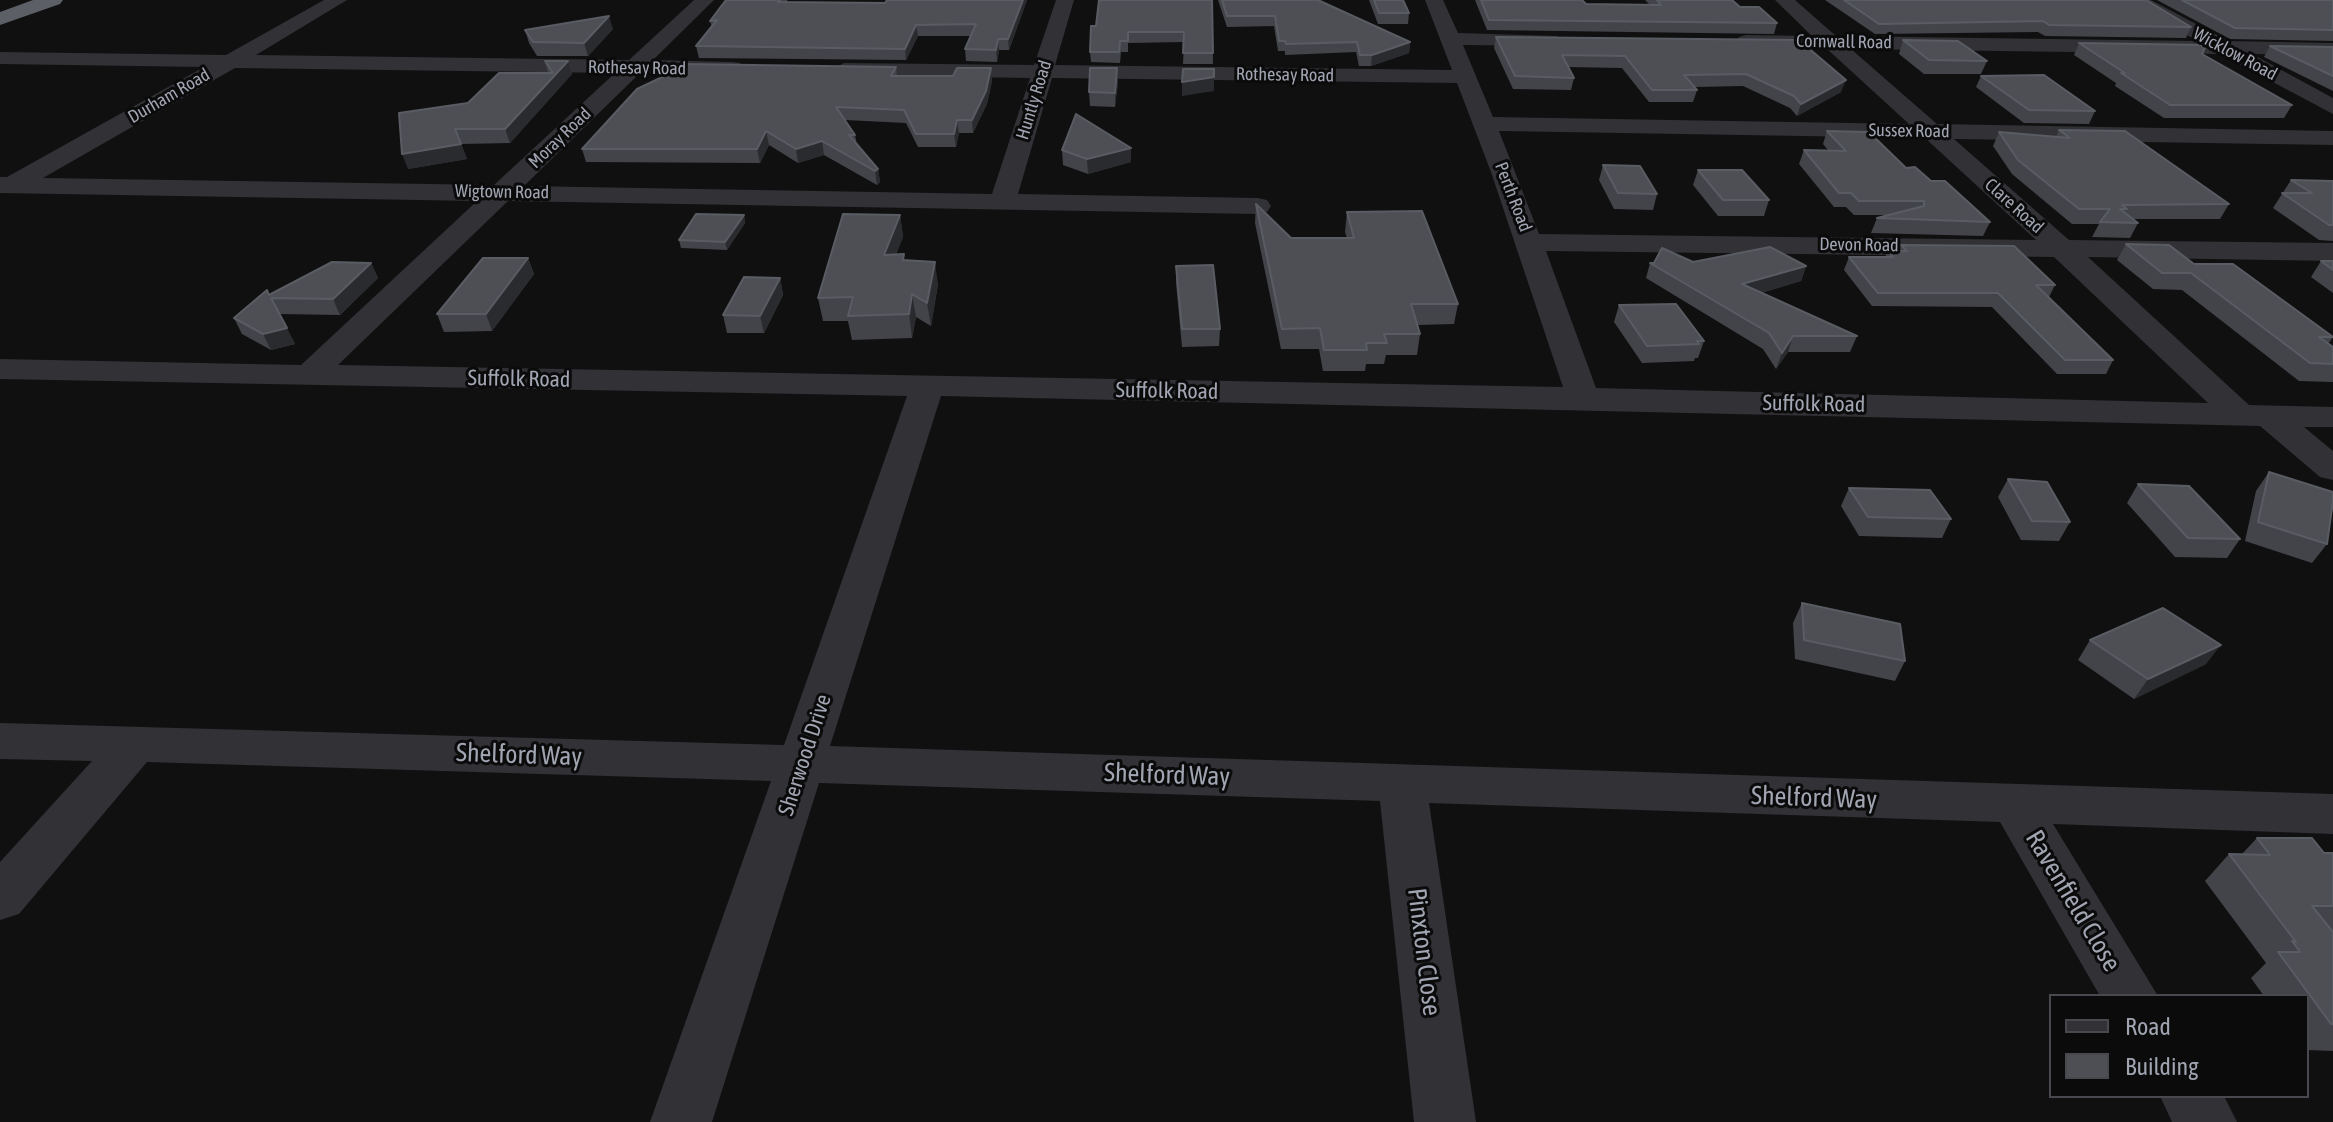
<!DOCTYPE html>
<style>
body{margin:0}
#map{position:relative;width:2333px;height:1122px;overflow:hidden;background:#101011;font-family:"Asap Condensed",sans-serif}
canvas{display:block}
.legend{position:absolute;left:2049px;top:994px;width:260px;height:104px;box-sizing:border-box;background:#0b0b0c;border:2px solid #47494e;margin:0;padding:10px 14px;list-style:none;font-size:24px;color:#a1a5b1}
.legend li{display:flex;align-items:center;gap:16px;height:40px}
.legend b{width:40px;border:2px solid #47494e}
</style>
<div id="map">
<canvas width="2333" height="1122"></canvas>
<ul class="legend">
<li><b style="height:10px;background:#313136"></b>Road</li>
<li><b style="height:22px;background:#4d4f54"></b>Building</li>
</ul>
</div>
<script>
const c = document.querySelector('canvas').getContext('2d');
c.lineJoin = 'round';
function fill(path, color) {
  c.fillStyle = color;
  c.fill(path, 'evenodd');
}
function stroke(path, color, width, dash) {
  c.strokeStyle = color;
  c.lineWidth = width;
  c.lineCap = dash ? 'butt' : 'round';
  c.setLineDash(dash || []);
  c.stroke(path);
}
function write(font, color, halo, rows, align = 'center') {
  c.font = font + ' "Asap Condensed",sans-serif';
  c.lineWidth = 6;
  c.setLineDash([]);
  c.textBaseline = 'middle';
  c.strokeStyle = halo;
  c.fillStyle = color;
  for (const [text, x, y, turn = 0] of rows) {
    c.save();
    c.translate(x, y);
    c.rotate((+turn || 0) * Math.PI / 180);
    c.textAlign = isNaN(turn) ? turn : align;
    if (halo) c.strokeText(text, 0, 0);
    c.fillText(text, 0, 0);
    c.restore();
  }
}
fill(new Path2D(`
 M324 0H347L256 55 629 60 694 0H714L653 60 732 62 740 63 743 68 740 73H640L524 186 992 194 1030 78 844 75 833 69 844 63 1034 65 1056 0H1074L1055 65 1452 70 1425 0H1443L1458 33 1557 36 1560 40 1550 46 1463 45 1493 117 1909 124 1826 48 1739 45 1736 41 1739 37 1746 35 1812 36 1775 0H1795L1836 36 2197 41 2128 0H2151L2228 41 2333 43V55L2252 54 2333 98V114L2220 54 1851 49 1937 124 2333 131V145L1954 139 2069 240 2333 243V261L2088 257 2249 405 2333 407V427H2304L2333 451V480L2320 477 2260 426 941 396 830 746 2333 794V834L2053 824 2158 996H2100L2000 822 1429 803 1476 1122H1414L1380 801 819 783 712 1122H650L771 781 147 762 19 914 0 920V862L92 761 0 759V723L784 745 907 396 0 379V359L301 365 477 201 0 193V177H7L204 67 0 64V52L226 55ZM235 68 615 73 494 185 43 178ZM1052 78 1457 83 1491 172 1563 387 338 365 508 201 1258 214 1267 212 1271 206 1267 200 1258 198 1018 194ZM1499 131 1925 138 2036 240 1539 234ZM1546 251 2054 257 2208 403 1596 388Z
 M2160 1096H2224L2237 1122H2172Z`), '#313136');
fill(new Path2D(`
 M33 0H63L60 4 0 25V12Z`), '#5d5f67');
fill(new Path2D(`
 M726 0H787L788 2 885 3 1027 0 1009 50H999L997 62 966 61 965 49 971 36H918L906 60 699 58 696 46 712 27 710 21Z
 M1212 0 1213 64H1183L1184 42 1128 43V52H1121L1120 63 1091 62 1090 52 1096 26Z
 M1218 0H1318L1410 42 1409 53 1371 66H1359L1356 52 1285 55V51H1278L1274 26 1227 27Z
 M1369 0H1403L1409 13 1408 24H1378Z
 M1475 0H1582L1586 4 1650 5 1645 0H1732L1740 7 1777 23 1774 34 1487 30Z
 M1825 0H2146L2191 27 2186 38 2045 36 2038 32 1875 34Z
 M2157 0H2333V41L2230 39Z
 M613 29 588 56H537L529 43 525 30Z
 M1496 37 1799 40 1841 92 1797 116 1790 108 1743 86 1695 87 1697 90 1693 102H1649L1622 68 1568 67 1574 78 1571 90 1513 89 1494 48Z
 M1903 40 1987 61 1981 74H1924L1899 54Z
 M2079 43 2202 54 2292 105 2284 118H2164L2115 86 2116 83 2074 55Z
 M2270 46 2333 47V91L2264 57Z
 M545 61H568L572 74 510 143 461 144 467 159 408 169 468 103 548 73Z
 M896 67 897 76H953L991 68 992 81 987 104 973 133H959L956 147H918L906 123 845 120 855 135 857 145 878 169 880 182 877 185 824 155 798 163 769 145 760 163 586 162 582 149Z
 M1117 68 1118 82 1115 107 1090 106 1089 92Z
 M1981 76 2095 111 2089 124 2024 123 1976 87Z
 M2059 130 2229 204 2220 219H2133L2138 223 2130 238 2092 237 2099 224H2072L2012 174 1993 146 1999 132 2056 137Z
 M1827 131 1906 168 1931 181 1990 222 1983 236 1871 233 1877 218 1890 215H1854L1846 207H1834L1799 164 1804 150H1828L1823 144Z
 M1062 150 1131 162 1088 174 1063 165Z
 M1603 165 1657 194 1653 210 1614 209 1599 180Z
 M1698 170 1769 200 1764 216H1718L1693 185Z
 M2291 180 2333 181V241L2319 240 2273 208Z
 M1256 204 1291 238H1347L1345 232 1347 212 1458 304 1454 324 1418 325 1420 334 1417 355H1386L1384 364H1366L1365 371H1323L1319 349H1281L1255 223Z
 M744 215 745 223 727 250 681 248 679 240Z
 M900 215 903 237 896 254 938 284 931 326 916 317 912 338 852 340 848 321H823L818 298Z
 M2126 244 2194 264 2333 337 2328 344 2333 347V382L2299 381 2182 290 2153 289 2117 260Z
 M1901 245 2055 285 2049 297 2113 360 2106 374H2057L1992 307 1872 306 1844 270 1849 257H1885L1888 251H1898Z
 M528 258 534 274 492 331 444 332 437 314Z
 M2321 261H2333V293L2311 277Z
 M1693 262 1806 266 1801 281 1761 293 1857 336 1850 352H1788L1776 369 1763 349 1646 278 1650 263Z
 M371 263 378 278 340 315 279 314 295 344 271 350 242 334 234 318 269 295Z
 M1176 266 1220 329 1219 346 1182 347 1176 283Z
 M780 278 783 295 764 333H727L723 315Z
 M1619 305 1704 341 1698 358H1695L1694 361 1642 363 1614 322Z
 M2269 472 2327 544 2312 563 2245 541 2256 491Z
 M2008 479 2070 522 2059 541 2021 540 1998 497Z
 M2138 484 2240 539 2227 558 2175 557 2127 503Z
 M1849 488 1951 519 1942 538 1859 536 1841 506Z
 M1802 603 1905 661 1895 681 1795 659 1793 623Z
 M2090 640 2206 664 2134 699 2078 660Z
 M2257 838 2324 853H2333V1051L2307 1050V996H2264L2251 978 2266 963 2205 881 2229 854H2242Z`), '#434449');
fill(new Path2D(`
 M1023 0H1027L1009 50 1008 39Z
 M609 16 613 29 588 56 584 43Z
 M916 25 918 36 906 60 905 49Z
 M998 39 999 50 997 62 996 50Z
 M1410 42 1409 53 1371 66 1372 55Z
 M568 61 572 74 510 143 505 129Z
 M991 68 992 81 987 104 973 133 972 120Z
 M1117 68 1118 82 1115 107V93Z
 M1214 77V91L1182 96V82Z
 M1846 80 1841 92 1797 116 1801 104Z
 M957 120 959 133 956 147 954 134Z
 M766 131 769 145 760 163 757 149Z
 M822 141 824 155 798 163 796 149Z
 M461 144 467 159 408 169 402 154Z
 M1131 148V162L1088 174 1087 159Z
 M878 169 880 182 877 185 875 171Z
 M744 215 745 223 727 250 725 242Z
 M900 215 903 237 887 278 884 255Z
 M528 258 534 274 492 331 486 314Z
 M935 262 938 284 931 326 927 303Z
 M371 263 378 278 340 315 333 299Z
 M1806 266 1801 281 1737 300 1742 284Z
 M780 278 783 295 764 333 760 316Z
 M912 294 916 317 912 338 909 314Z
 M287 328 295 344 271 350 263 334Z
 M1793 336 1788 352 1776 369 1782 353Z
 M2221 645 2206 664 2134 699 2148 679Z`), '#2a2b2e');
const building = new Path2D(`
 M726 0H780L778 2 885 3 887 0H1023L1008 39H998L996 50 965 49 976 24 916 25 905 49 696 46 717 20 710 21Z
 M1099 0H1212L1213 53H1183L1184 32H1128V41H1120L1119 52H1090L1091 26H1096Z
 M1222 0H1318L1410 42 1372 55H1360L1357 42 1286 44 1285 41H1279L1275 16H1227Z
 M1374 0H1403L1409 13H1379Z
 M1481 0H1582L1586 4 1661 5 1657 0H1732L1740 7H1759L1777 23 1489 20Z
 M1844 0H2146L2191 27 2049 25 2043 21 1879 24Z
 M2182 0H2333V30L2235 28Z
 M609 16 584 43 533 42 525 30Z
 M1496 37 1799 40 1846 80 1801 104 1794 96 1746 74 1684 75 1697 90H1652L1625 56 1562 55 1574 78 1515 76Z
 M1903 40 1958 41 1987 61 1929 60Z
 M2079 43 2206 45 2202 54 2292 105H2170L2121 73H2125Z
 M2270 46 2333 47V76Z
 M545 61H568L505 129H455L461 144 402 154 399 113 468 103 499 73H553Z
 M681 64 896 67 891 76H953L957 68H991L986 91 972 120H957L954 134H916L904 110 836 107 855 135H849L878 169 875 171 822 141 796 149 766 131 757 149H582L637 89 677 70Z
 M1090 68H1117L1115 93 1089 92Z
 M1183 69H1214V77L1182 82Z
 M2044 75 2095 111 2029 110 1981 76Z
 M1076 114 1131 148 1087 159 1062 150Z
 M2059 130 2125 131 2229 204 2122 205 2127 209H2120L2138 223 2100 222 2110 209H2079L2018 160 1999 132 2070 138Z
 M1827 131 1869 132 1906 168 1915 167 1931 181H1945L1990 222 1877 218 1924 206V201H1859L1851 193H1839L1804 150 1846 151Z
 M1603 165 1640 166 1657 194 1618 193Z
 M1698 170H1742L1769 200H1723Z
 M2291 180 2333 181V225H2329L2282 193H2312Z
 M1256 204 1291 238H1354L1347 212 1422 211 1458 304H1411L1420 334H1384L1387 343H1366L1367 350H1324L1320 328 1282 329Z
 M696 214 744 215 725 242 679 240Z
 M843 214 900 215 884 255 904 254 903 260 935 262 927 303 912 294 909 314 848 316 853 297 818 298Z
 M2126 244 2169 245 2194 264H2233L2333 337H2319L2333 347V364L2310 363 2191 273H2162Z
 M1901 245 2014 246 2055 285H2036L2113 360H2065L1998 293H1878L1849 257H1893L1888 251H1907Z
 M1770 247 1806 266 1742 284 1857 336H1793L1782 353 1769 333 1650 263H1654L1662 248 1693 262Z
 M483 258H528L486 314H437Z
 M2321 261H2333V270Z
 M332 262 371 263 333 299 271 298 287 328 263 334 234 318 267 290 269 295Z
 M1213 265 1220 329H1182L1176 266Z
 M744 277 780 278 760 316 723 315Z
 M1676 304 1704 341H1697L1699 344 1647 346 1619 305Z
 M2269 472 2333 492V501L2327 544 2258 522Z
 M2008 479 2047 482 2070 522 2032 521Z
 M2138 484 2189 486 2240 539 2188 538Z
 M1849 488 1930 490 1951 519 1868 517Z
 M1802 603 1900 624 1905 661 1804 640Z
 M2163 608 2221 645 2148 679 2090 640Z
 M2257 838H2312L2324 853H2333V906H2312L2333 932V1024H2331L2278 952H2300L2292 941 2296 942 2229 854 2270 855Z`);
fill(building, '#4d4f54');
stroke(building, '#5a5c63', 2);
write('18px', '#a1a5b1', '#0b0b0c', [
 ["Cornwall Road",1844,42,1],
 ["Wicklow Road",2235,54,28],
 ["Rothesay Road",637,68,1],
 ["Rothesay Road",1285,75,1],
 ["Durham Road",169,96,-30],
 ["Huntly Road",1034,100,-73],
 ["Sussex Road",1909,131,1],
 ["Moray Road",560,138,-44],
 ["Wigtown Road",502,192,1],
 ["Perth Road",1513,197,69],
 ["Clare Road",2014,206,42],
 ["Devon Road",1859,245,1]
]);
write('22px', '#a1a5b1', '#0b0b0c', [
 ["Suffolk Road",519,379,1],
 ["Suffolk Road",1167,391,1],
 ["Suffolk Road",1814,404,1],
 ["Sherwood Drive",805,755,-72]
]);
write('26px', '#a1a5b1', '#0b0b0c', [
 ["Shelford Way",519,755,2],
 ["Shelford Way",1167,775,2],
 ["Shelford Way",1814,798,2],
 ["Ravenfield Close",2073,901,59],
 ["Pinxton Close",1424,952,83]
]);
</script>
